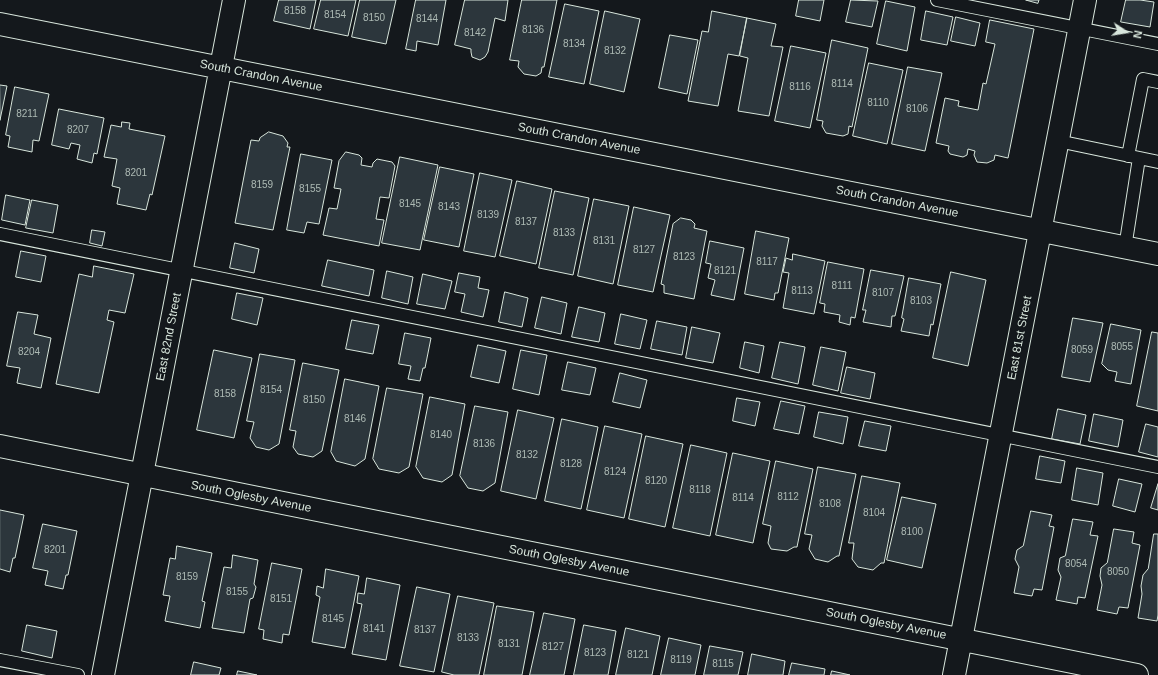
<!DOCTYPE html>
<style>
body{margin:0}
#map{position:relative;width:1158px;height:675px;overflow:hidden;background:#14181c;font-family:Arial,sans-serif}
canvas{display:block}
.north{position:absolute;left:1106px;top:12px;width:40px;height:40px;-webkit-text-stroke:3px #14181c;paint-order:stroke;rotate:102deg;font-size:11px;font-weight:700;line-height:16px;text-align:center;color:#d8e6dc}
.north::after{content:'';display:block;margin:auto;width:14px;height:18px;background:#d8e6dc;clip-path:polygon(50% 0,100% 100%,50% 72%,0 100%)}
</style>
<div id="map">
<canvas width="1158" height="675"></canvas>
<div class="north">N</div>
</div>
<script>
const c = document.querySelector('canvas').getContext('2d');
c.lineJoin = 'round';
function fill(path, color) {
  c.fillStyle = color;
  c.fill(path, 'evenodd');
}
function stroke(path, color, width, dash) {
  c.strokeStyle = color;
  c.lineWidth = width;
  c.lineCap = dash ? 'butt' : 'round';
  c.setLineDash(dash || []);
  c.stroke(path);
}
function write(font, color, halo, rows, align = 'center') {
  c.font = font + ' Arial,sans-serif';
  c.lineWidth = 3;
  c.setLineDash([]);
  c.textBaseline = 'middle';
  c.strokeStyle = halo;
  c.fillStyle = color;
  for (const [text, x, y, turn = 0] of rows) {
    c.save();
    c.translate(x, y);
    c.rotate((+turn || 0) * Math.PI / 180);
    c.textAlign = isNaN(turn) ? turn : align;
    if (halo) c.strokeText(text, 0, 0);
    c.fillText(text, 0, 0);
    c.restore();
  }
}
const building = new Path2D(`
 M279 0H316L310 29 274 21Z
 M321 0H356L348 36 314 29Z
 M360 0H396L386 44 352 37Z
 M416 0H446L438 45 417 41 416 51 406 49Z
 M465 0H508L505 21 495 18 488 52 485 57 480 60 472 57 471 52V49L455 45Z
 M522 0H557L544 67H542L541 73 536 76 524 74 518 67 519 61 510 60Z
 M799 0H824L820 21 796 16Z
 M851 0 878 1 872 27 846 22Z
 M1026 0H1039L1038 3Z
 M1126 0H1140L1154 2 1150 27 1121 22Z
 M886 1 915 7 907 51 877 44Z
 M565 4 599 11 584 84 549 77Z
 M605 11 640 19 624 92 590 84Z
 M712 11 747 18 739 56 728 54 718 106 688 101 702 31 708 32Z
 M926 11 953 17 947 45 921 40Z
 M956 17 980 23 975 46 951 41Z
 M747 18 776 24 771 46 783 47 769 116 738 111 748 58 740 56Z
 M990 20 1034 29 1008 158 995 155 994 160 987 163 977 162 974 155 975 151 968 149 967 155 963 157 950 154 948 151 949 146 936 143 945 98 959 101 958 106 978 110 983 83 986 84 995 44 986 42Z
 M670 35 698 40 687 94 659 88Z
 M832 40 868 48 852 127 849 126 848 134 843 136 826 133 822 126 823 121 817 120Z
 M791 46 826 53 810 128 775 121Z
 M869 63 903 70 887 144 853 136Z
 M908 67 942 73 925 151 892 144Z
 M0 85 7 86 0 120Z
 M15 87 49 94 39 141 33 140 32 152 8 147 10 136 6 135Z
 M59 109 104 118 97 154 94 153 92 163 77 159 80 145 71 143 69 149 52 145Z
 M122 122 130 123 129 129 165 136 152 195 150 194 146 210 117 204 120 188 112 186 117 159 104 157 111 125 121 127Z
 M269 132 283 136 288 143 287 147H290L273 230 235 223 251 140 259 141 260 138Z
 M346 152 359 155 362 158 361 165 372 167 373 163 377 159 392 162 395 166 389 198 380 197 376 219 384 220 379 246 323 235 329 208 337 209 341 189 334 188 339 161Z
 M301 154 332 160 319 224 307 222 304 233 287 230Z
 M400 157 438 165 420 250 382 243Z
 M440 167 474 174 459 247 424 240Z
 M480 173 512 180 495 257 464 251Z
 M517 181 552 189 536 264 500 256Z
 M555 191 589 198 573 275 539 268Z
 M6 195 30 200 25 225 2 220Z
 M594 199 629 206 613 284 578 276Z
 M32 200 58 205 53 233 26 228Z
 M634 207 670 215 653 292 618 285Z
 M681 218 691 220 695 224 694 228 707 231 694 299 664 293V285L661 284 673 224Z
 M92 230 105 232 102 246 90 243Z
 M756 231 789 238 778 293H775L774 300 745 294Z
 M710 241 744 248 734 300 711 295 715 280 708 278 711 264 706 263Z
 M235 243 259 249 254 273 230 268Z
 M21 251 46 256 41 282 16 277Z
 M793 254 825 261 814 314 783 308 789 273 783 272 786 258 792 260Z
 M328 260 374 270 369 296 322 286Z
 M828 262 864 269 855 318 851 317 850 325 839 322 840 315 824 312 825 304 820 303Z
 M94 266 134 274 125 313 109 310 107 320 114 322 99 393 56 384 79 274 92 277Z
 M871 270 904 276 895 316H892L891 327 863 322 866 310H863Z
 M387 271 413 277 408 304 382 298Z
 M951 272 986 280 968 366 933 358Z
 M459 273 480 277 478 288 489 290 483 317 461 312 465 294 455 292Z
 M423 274 452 281 445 309 417 304Z
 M909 278 941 284 933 325 931 324 929 336 901 331 904 319 902 318Z
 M505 292 528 298 522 327 499 322Z
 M237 293 263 298 257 325 232 319Z
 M542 297 567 303 561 334 535 328Z
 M579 307 605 313 599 342 572 337Z
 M18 312 38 315 34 334 51 338 41 388 17 383 20 368 7 366Z
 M621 314 647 320 640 349 615 344Z
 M1073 318 1103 323 1090 382 1062 377Z
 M352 320 379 325 373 354 346 349Z
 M657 321 687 327 682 355 651 349Z
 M1111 324 1141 330 1131 384 1115 381 1117 372 1108 370 1102 364Z
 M692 327 720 333 713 363 686 358Z
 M1152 332 1158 333V411L1137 406Z
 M405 333 431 338 425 368H423L420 381 408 379 411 366 399 364Z
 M745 342 764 346 759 373 740 368Z
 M780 342 805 347 798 384 772 378Z
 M478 345 506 351 499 383 471 377Z
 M821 347 846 352 838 391 813 385Z
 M214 350 252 358 234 438 197 430Z
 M521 350 547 355 539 395 513 389Z
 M260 354 295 360 279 444 269 450 256 447 250 438 254 422 247 421Z
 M568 362 596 368 590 395 562 390Z
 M303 363 339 370 322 451 313 457 298 454 293 447 296 431 290 430Z
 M847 367 875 373 870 399 841 393Z
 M620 373 647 380 640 408 613 402Z
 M345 379 379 386 365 459 355 466 336 461 331 452Z
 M387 388 423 394 409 467 399 473 379 469 373 459Z
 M430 397 465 404 452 475 442 482 423 478 416 467Z
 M737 398 760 402 755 426 733 421Z
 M781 401 805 406 799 434 774 429Z
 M475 406 508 412 495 483 483 491 468 488 460 476Z
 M1058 409 1086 415 1080 444 1052 439Z
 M518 410 554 418 536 499 501 491Z
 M819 412 848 417 843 444 814 437Z
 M1094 414 1123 420 1118 447 1089 441Z
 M562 419 598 427 581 509 545 501Z
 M865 421 891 426 886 451 859 446Z
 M1146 424 1158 427V457L1139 452Z
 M605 426 642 434 624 518 587 510Z
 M646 436 683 444 665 527 629 519Z
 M691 445 727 453 710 536 673 528Z
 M733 453 770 461 753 543 716 535Z
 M1040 456 1065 461 1061 483 1036 479Z
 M776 461 813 469 797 547H794L787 551 771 549 768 543 771 526 763 524Z
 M818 467 856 474 839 556H837L828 562 815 559 809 549 812 535 805 534Z
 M1077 468 1103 473 1098 505 1072 500Z
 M862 476 900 483 884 563H881L873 570 858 567 852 559 854 543H849Z
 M1119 479 1142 484 1135 512 1113 506Z
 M1158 484V510L1151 508Z
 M902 497 936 504 922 568 887 560Z
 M0 510 24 515 15 558H13L10 572 0 569Z
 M1031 511 1052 515 1049 526 1054 527 1042 590 1034 589 1032 596 1014 593 1019 567 1015 559 1017 550 1023 546Z
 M1073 519 1093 522 1090 535 1098 536 1085 598 1078 597 1077 604 1056 600 1061 577 1058 570 1060 558 1065 556Z
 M43 524 77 531 68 575H66L63 589 45 585 48 571 33 568Z
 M1114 529 1134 532 1132 543 1140 545 1128 608 1119 607 1117 614 1097 610 1102 585 1100 576 1101 568 1107 563Z
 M1154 534H1158V615L1157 621 1138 618 1142 594 1141 586 1143 575 1148 569Z
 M177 546 212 553 202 601 205 602 200 628 165 621 170 596 163 595 170 558 175 559Z
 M233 555 258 560 254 584 256 587 253 598 250 599 244 633 212 628 224 567 231 568Z
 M272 563 302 569 289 635 283 634 282 643 263 639 264 630 259 629Z
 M326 569 359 576 345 648 312 642 320 597 316 595 317 586 323 588Z
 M367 578 400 585 386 660 352 654 362 604 357 603 358 593 364 594Z
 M417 587 450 594 434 672 400 666Z
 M458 596 494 603 479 675H454L442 672Z
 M497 606 534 612 522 675H484Z
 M544 613 575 619 564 675H530Z
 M27 625 57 631 52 658 22 651Z
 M584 625 616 631 608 675H574Z
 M626 628 660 636 652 675H616Z
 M669 638 701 645 695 675H661Z
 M710 646 743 652 738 675H704Z
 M752 654 785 661 783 675H748Z
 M194 662 221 668 219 675H191Z
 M792 663 825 669 824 675H789Z
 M238 671 257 675H237Z
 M832 671 850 675H831Z`);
fill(building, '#2c363c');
stroke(building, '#d8e6dc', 1);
const service = new Path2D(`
 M937 0 1158 44
 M1058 141 1158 162
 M1128 156 1143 79 1158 82
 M0 234 1158 467
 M1125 248 1139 158
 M0 660 78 675`);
const minor = new Path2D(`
 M0 24 1158 254
 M0 446 1137 675
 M103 675 234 0
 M954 675 1085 0`);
stroke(service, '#d8e6dc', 14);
stroke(minor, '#d8e6dc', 24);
stroke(service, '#14181c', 12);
stroke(minor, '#14181c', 22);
write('10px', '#adbab4', null, [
 ["8158",295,11],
 ["8154",335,15],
 ["8150",374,18],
 ["8144",427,19],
 ["8136",533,30],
 ["8142",475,33],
 ["8134",574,44],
 ["8132",615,51],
 ["8114",842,84],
 ["8116",800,87],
 ["8110",878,103],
 ["8106",917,109],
 ["8211",27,114],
 ["8207",78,130],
 ["8201",136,173],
 ["8159",262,185],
 ["8155",310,189],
 ["8145",410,204],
 ["8143",449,207],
 ["8139",488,215],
 ["8137",526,222],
 ["8133",564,233],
 ["8131",604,241],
 ["8127",644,250],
 ["8123",684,257],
 ["8117",767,262],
 ["8121",725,271],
 ["8111",842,286],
 ["8113",802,291],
 ["8107",883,293],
 ["8103",921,301],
 ["8055",1122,347],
 ["8059",1082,350],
 ["8204",29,352],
 ["8154",271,390],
 ["8158",225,394],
 ["8150",314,400],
 ["8146",355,419],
 ["8140",441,435],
 ["8136",484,444],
 ["8132",527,455],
 ["8128",571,464],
 ["8124",615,472],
 ["8120",656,481],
 ["8118",700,490],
 ["8112",788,497],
 ["8114",743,498],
 ["8108",830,504],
 ["8104",874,513],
 ["8100",912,532],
 ["8201",55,550],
 ["8054",1076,564],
 ["8050",1118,572],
 ["8159",187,577],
 ["8155",237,592],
 ["8151",281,599],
 ["8145",333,619],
 ["8141",374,629],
 ["8137",425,630],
 ["8133",468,638],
 ["8131",509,644],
 ["8127",553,647],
 ["8123",595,653],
 ["8121",638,655],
 ["8119",681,660],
 ["8115",723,664]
]);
write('12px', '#d8e6dc', '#14181c', [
 ["South Crandon Avenue",261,76,11],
 ["South Crandon Avenue",579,139,11],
 ["South Crandon Avenue",897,202,11],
 ["East 82nd Street",169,337,-79],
 ["East 81st Street",1020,338,-79],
 ["South Oglesby Avenue",251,497,11],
 ["South Oglesby Avenue",569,561,11],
 ["South Oglesby Avenue",886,624,11]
]);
</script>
